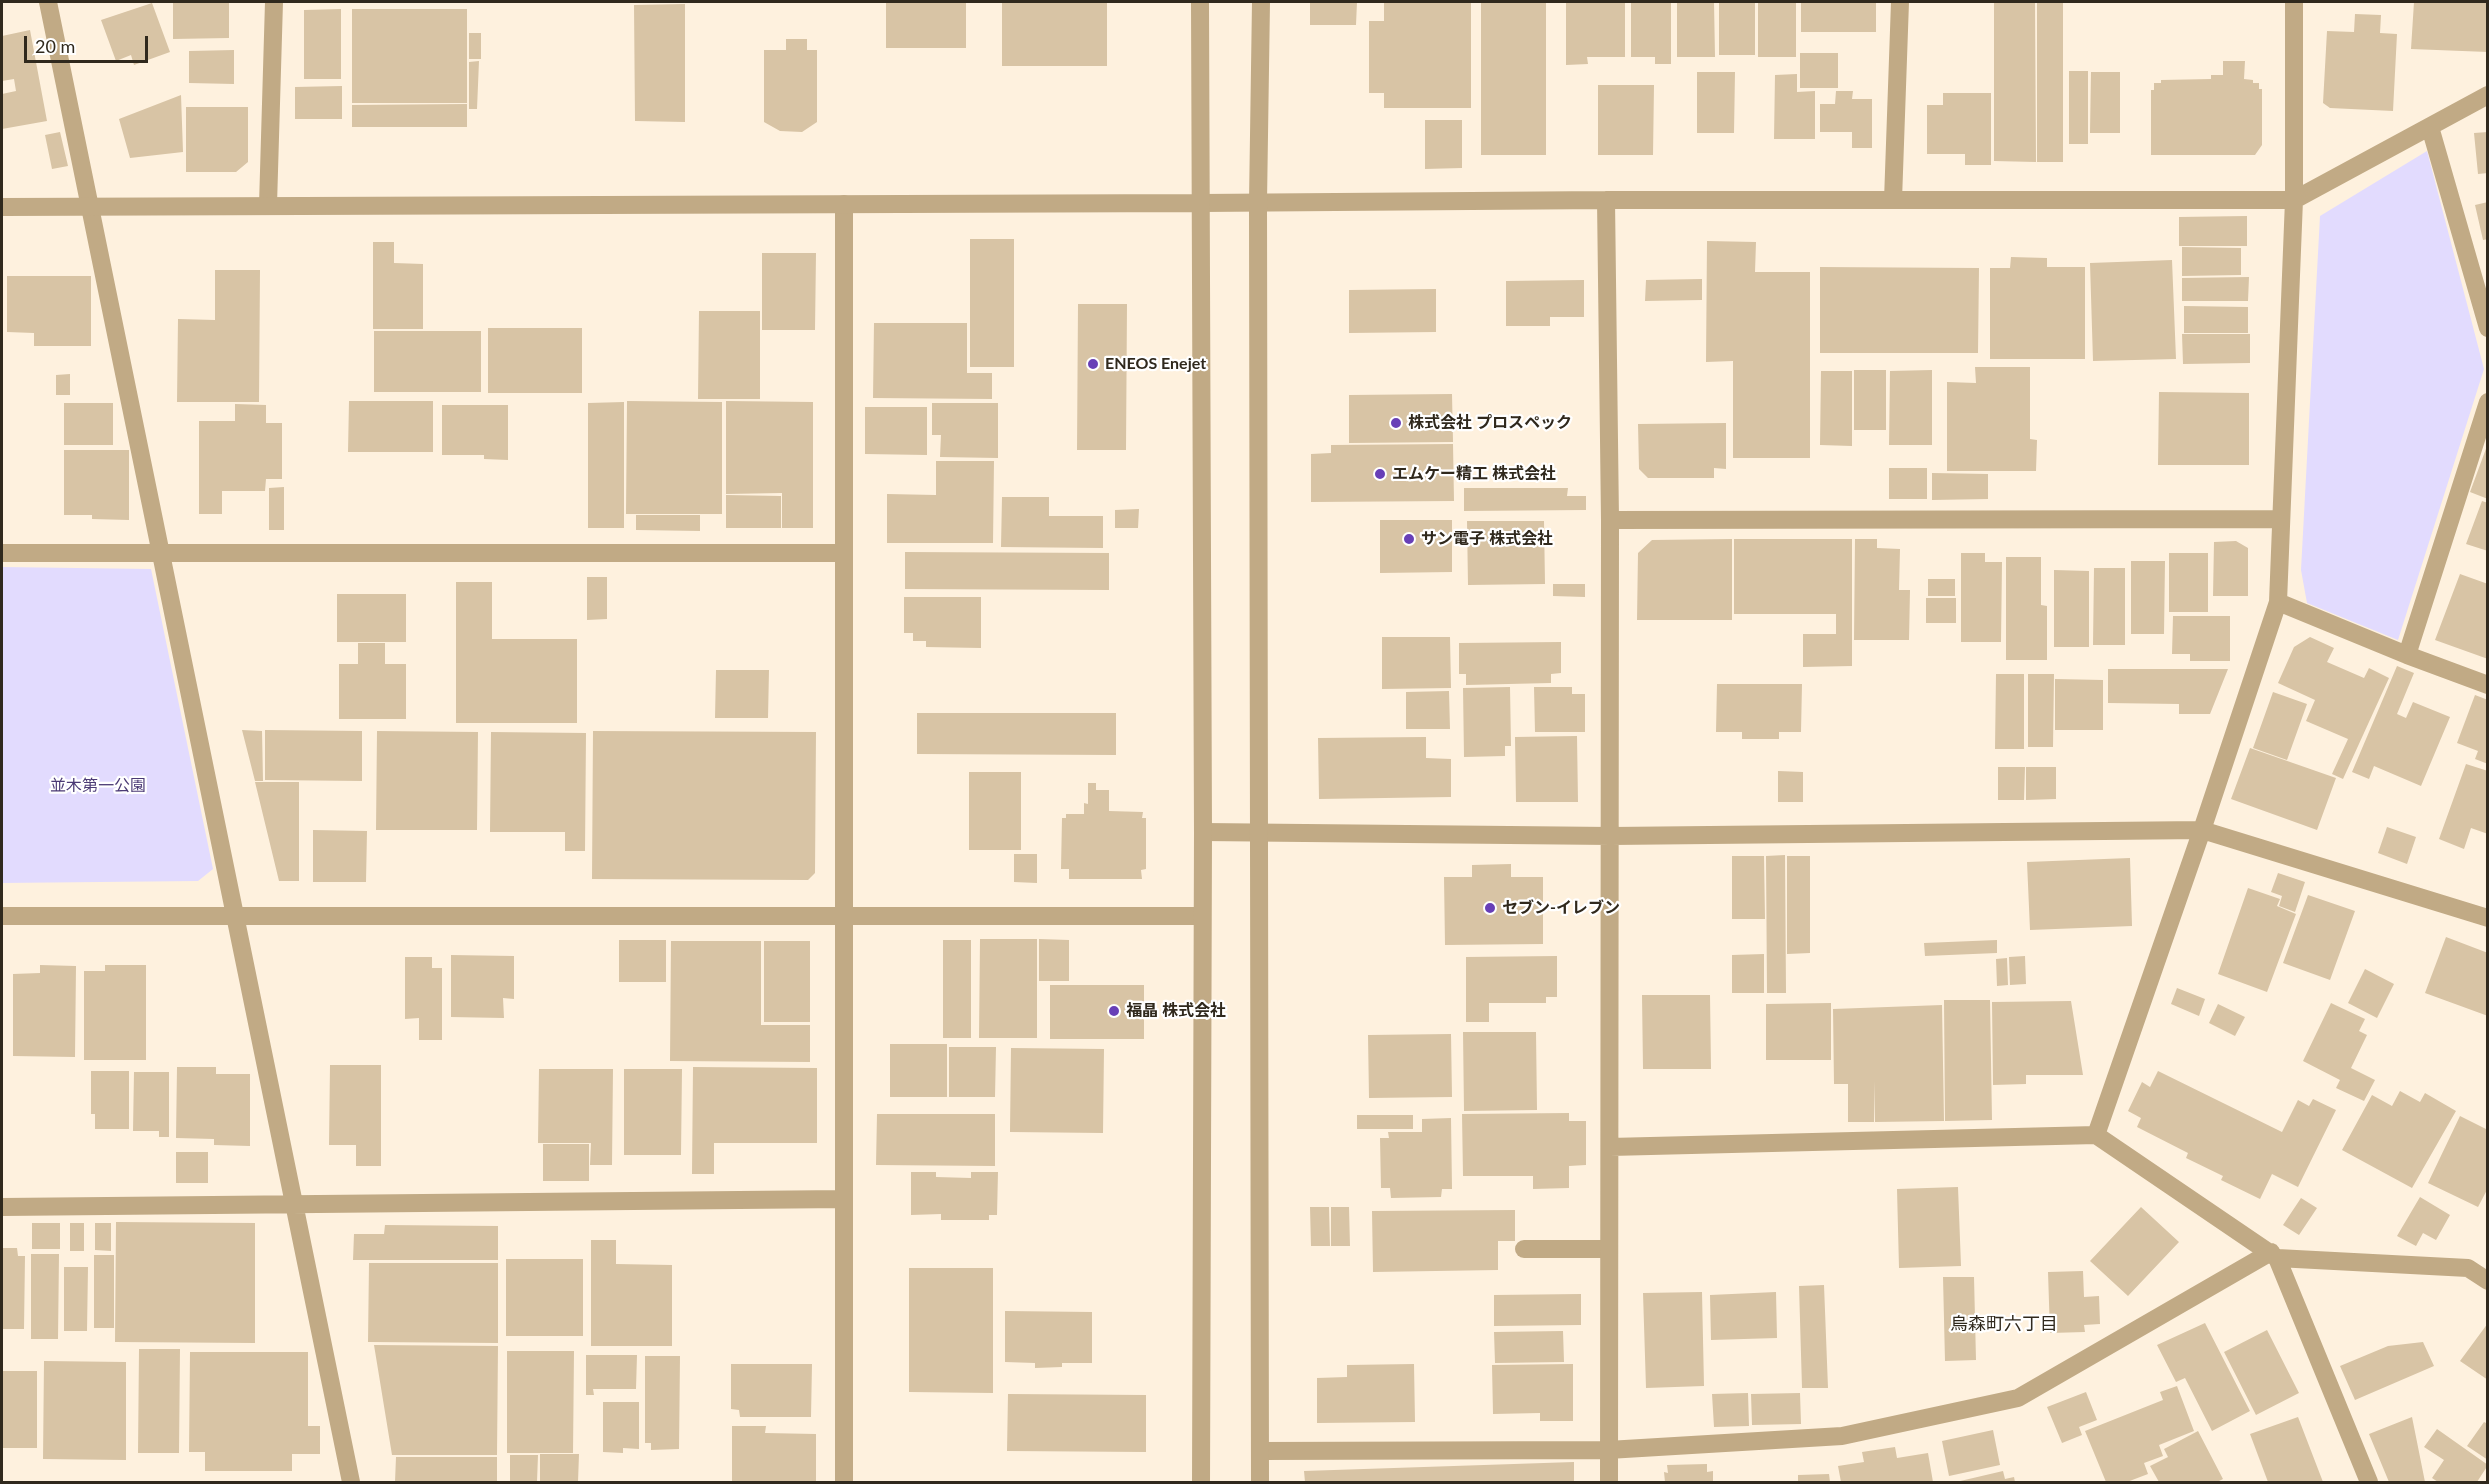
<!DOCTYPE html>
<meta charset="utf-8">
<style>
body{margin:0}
#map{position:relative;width:2489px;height:1484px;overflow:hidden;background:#fef1de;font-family:Lato,sans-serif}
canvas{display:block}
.frame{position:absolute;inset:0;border:3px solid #30291d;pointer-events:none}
.scale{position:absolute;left:24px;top:36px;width:124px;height:27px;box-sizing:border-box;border:3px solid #30291d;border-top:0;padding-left:8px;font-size:18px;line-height:21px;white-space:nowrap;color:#30291d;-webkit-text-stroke:4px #fff;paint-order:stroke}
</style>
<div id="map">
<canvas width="2489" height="1484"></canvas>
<div class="frame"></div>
<div class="scale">20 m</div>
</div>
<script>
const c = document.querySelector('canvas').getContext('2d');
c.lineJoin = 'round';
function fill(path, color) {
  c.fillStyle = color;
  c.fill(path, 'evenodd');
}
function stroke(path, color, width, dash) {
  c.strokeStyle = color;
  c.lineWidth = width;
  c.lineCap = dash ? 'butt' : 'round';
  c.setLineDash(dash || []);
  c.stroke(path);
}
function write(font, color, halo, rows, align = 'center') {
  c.font = font + ' Lato,"Noto Sans JP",sans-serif';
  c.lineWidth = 4.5;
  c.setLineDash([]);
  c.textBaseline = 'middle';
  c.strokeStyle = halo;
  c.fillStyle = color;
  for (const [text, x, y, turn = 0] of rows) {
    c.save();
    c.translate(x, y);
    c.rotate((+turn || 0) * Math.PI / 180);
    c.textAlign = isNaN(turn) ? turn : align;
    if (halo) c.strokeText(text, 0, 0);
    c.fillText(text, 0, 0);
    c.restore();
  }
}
fill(new Path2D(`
 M2427 151 2484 369 2398 640 2307 603 2301 570 2320 216Z
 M2 567 151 569 213 869 198 881 2 883Z`), '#e2dbfe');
fill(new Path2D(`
 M886 2H966V48H886Z
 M1002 2H1107V66H1002Z
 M1310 2H1357L1356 25H1310Z
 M1384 2H1471V108H1384V93H1369V21H1384Z
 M1481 2H1546V155H1481Z
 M1566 2H1625V57H1587L1588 64 1566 65Z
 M1631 2H1671V64H1655V57H1631Z
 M1677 2H1714L1715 57H1677Z
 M1719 2H1755V55H1719Z
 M1758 2H1796V57H1758Z
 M1801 2H1876V32H1801Z
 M1994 2H2035L2036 162 1994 161Z
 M2037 2H2063V162H2037Z
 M2414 2H2488V52L2411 49Z
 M152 3 170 52 134 65 131 55 116 61 101 20Z
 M173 3H229V38L173 39Z
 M685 4V122L635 121 634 5Z
 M341 9V79H304V10Z
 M352 9H467V103H352Z
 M2355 14 2381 15 2380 33 2397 34 2393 111 2330 108 2323 103 2327 31 2354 32Z
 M30 30 47 121 2 129V94L16 91 14 79 2 81V36Z
 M469 33H481V59H469Z
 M786 39H807V50H817V122L802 132 780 131 764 122V50H786Z
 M234 50V84L189 83V51Z
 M1800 53H1838V88H1800Z
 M479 61 477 109H469V62Z
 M2223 61H2245L2244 79 2253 80V83H2259V89H2262V145L2255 155H2151V90H2154V83H2161V80L2211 79V75H2223Z
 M2069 71H2088V144H2069Z
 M1697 72H1735L1734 133H1697Z
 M2091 72H2120V133H2090Z
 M1797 74V92L1815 91V139H1774L1775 75Z
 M1598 85H1654L1653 155H1598Z
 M342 86V119H295V87Z
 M1836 91H1853L1852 99H1872V148H1852V132H1820V104H1835Z
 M1943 93H1991V165H1965V154H1927V105H1943Z
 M181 95 183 152 130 158 119 119Z
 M467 104V127H352V105Z
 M186 107H248V162L236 172H186Z
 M1425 120H1462V168L1425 169Z
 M60 132 68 166 52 169 45 135Z
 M2488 132V173L2478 174 2474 133Z
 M2488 202V239L2483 240 2475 205Z
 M2247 216V246H2179V217Z
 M970 239H1014V367H970Z
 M1707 241 1756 242 1755 272H1810V458H1733V361L1706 362Z
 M373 242H394V263L423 264V329H373Z
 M2182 247 2241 248V275L2182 276Z
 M762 253H816L815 330H762Z
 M2011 257 2047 258V267H2085V359H1990V268H2010Z
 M2172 260 2176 359 2093 361 2090 263Z
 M1820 267 1979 268 1978 353H1820Z
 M215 270H260L259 402H177L178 319 215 320Z
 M7 276H91V346H34V333L7 332Z
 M2249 277 2248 301H2182V278Z
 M1702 279V300L1645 301 1646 280Z
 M1584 280V317H1550V326H1506V281Z
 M1436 289V332L1349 333V290Z
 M1078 304H1127L1126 450H1077Z
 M2184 306 2248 307V333H2184Z
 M699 311H760V399H698Z
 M874 323H967V373H992V399L873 398Z
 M488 328H582V393H488Z
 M374 331H481V392H374Z
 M2182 334H2250V363L2183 364Z
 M1975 367H2030V439L2037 440 2036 471H1947V382L1976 383Z
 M1854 370H1886V430H1854Z
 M1932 370V445H1889L1890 371Z
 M1821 371H1852V446L1820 445Z
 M70 374V395H56V375Z
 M2159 392 2249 393V465H2158Z
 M1452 394 1453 442 1349 443V395Z
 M349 401H433V452H348Z
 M627 401 722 402V514H626Z
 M726 401 813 402V528H782V493L726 494Z
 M624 402V528H588V403Z
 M64 403H113V445H64Z
 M932 403H998V458L940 457 941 435H932Z
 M235 404 266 405V423H282V479H266L265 491H222V514H199V421H235Z
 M442 405H508V460L484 459V455H442Z
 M865 407H927V455L865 454Z
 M1726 423V469L1714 468V478H1648L1639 469 1638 424Z
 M1453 444 1454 501 1311 502V454L1331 453V445Z
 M2487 446H2488V499L2470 492Z
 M64 450H129V520L92 519V515H64Z
 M936 461H994L993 543H887V494L936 495Z
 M1889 468H1927V499H1889Z
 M1932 473 1988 474V499L1932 500Z
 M284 487V530H269V488Z
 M1464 488H1568L1567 496H1586V510L1464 511Z
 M726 495 781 496V528H726Z
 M1002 497H1049V516H1103V548L1001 547Z
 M2482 501 2488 503V551L2466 544Z
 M1139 509 1138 528H1115V510Z
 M636 515H700V531L636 530Z
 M1380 520H1452V572L1380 573Z
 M1467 521H1544L1545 584 1468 585Z
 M1732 539V620H1637L1638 553 1652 540Z
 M1734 539H1852V666L1803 667V634H1836V614H1734Z
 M1855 539H1877V548L1900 549 1899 590H1910L1909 640H1854Z
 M2236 541 2248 548V596H2213L2214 542Z
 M905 552 1109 553V590L905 589Z
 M1961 553H1985V562H2002L2001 642H1961Z
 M2169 553H2208V612H2169Z
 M2006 557H2041V605L2047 606V660H2006Z
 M2131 561H2165L2164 634H2131Z
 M2094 568H2125V645H2093Z
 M2054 570 2089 571V647H2054Z
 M2460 574 2488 584V659L2435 640Z
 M587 577H607V619L587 620Z
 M1928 579H1955V596H1928Z
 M456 582H492V639H577V723H456Z
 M1553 584H1585V597L1553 596Z
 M337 594H406V642H337Z
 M904 597H981V648L926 647V641H913V633H904Z
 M1926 598H1956V623H1926Z
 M2173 616H2230V661H2190V654H2172Z
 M1382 637H1450L1451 688 1382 689Z
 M2310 637 2334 648 2327 662 2364 678 2369 668 2389 678 2343 779 2332 774 2348 739 2306 721 2315 700 2278 683 2294 647Z
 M1561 642V673L1551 674V683L1466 685V674H1459V643Z
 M358 643H385V664H406V719H339V664H358Z
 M2397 666 2414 673 2397 714 2406 718 2413 702 2450 717 2421 786 2374 766 2369 779 2352 772Z
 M2108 669H2228L2210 714H2179V704L2108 703Z
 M716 670H769L768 718H715Z
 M1996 674H2024V749H1995Z
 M2028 674H2054L2053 747H2028Z
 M2055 679 2103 680V730H2055Z
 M1717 684H1802L1801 732H1779V739H1742V732H1716Z
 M1510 687 1511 746H1505V756L1464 757 1463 688Z
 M1534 687H1572V694H1585V732H1535Z
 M1449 691 1450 729H1406V692Z
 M2273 692 2307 704 2287 760 2253 748Z
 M2475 695 2488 700V764L2475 759 2478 751 2457 743Z
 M917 713H1116V755L917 754Z
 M242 730 262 731 263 781H255Z
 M265 730 362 731V781L265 780Z
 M377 731 478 732 477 830H376Z
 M593 731 816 732 815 873 808 880 592 879Z
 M491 732 586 733 585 851H565V832H490Z
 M1577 736 1578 802H1516L1515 737Z
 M1426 737V758L1451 759V797L1319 799 1318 738Z
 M2250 748 2336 778 2317 830 2231 799Z
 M2466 764 2488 771V834L2471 828 2464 849 2439 839Z
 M1998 767H2025L2024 800H1998Z
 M2026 767H2056V799L2026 800Z
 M1778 771 1803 772V802H1778Z
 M969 772H1021V850H969Z
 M255 782H299V881H279Z
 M1088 783H1096V790H1109V811L1143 812 1142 818H1146V869L1141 870 1142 879H1069V869H1061L1062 818H1066V814H1084V803L1088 804Z
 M2387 827 2416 837 2407 864 2378 853Z
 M313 830 367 831 366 882H313Z
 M1014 854H1037V883L1014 882Z
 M1785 855 1786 993H1767L1766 856Z
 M1732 856H1764L1765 919H1732Z
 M1787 856H1810V953L1787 954Z
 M2130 858 2132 926 2030 930 2027 862Z
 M1511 864V877H1543V944L1445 945 1444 877H1472V865Z
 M2278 873 2305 882 2295 912 2279 906 2282 896 2271 892Z
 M2248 888 2280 899 2277 906 2296 914 2267 992 2218 974Z
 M2308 895 2355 911 2330 980 2283 963Z
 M2446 937 2488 953V1016L2425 993Z
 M980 939H1037V1038H979Z
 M1039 939 1069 940V981H1039Z
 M619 940H666V982H619Z
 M943 940H971V1038H943Z
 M1997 940V953L1925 956 1924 943Z
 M671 941H761V1025H810V1062L670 1061Z
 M764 941H810V1022H764Z
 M1764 954V993H1732V955Z
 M451 955 514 956V999L503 998 504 1018 451 1017Z
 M1557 956V997H1546V1003H1489V1022H1466V957Z
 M2025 956 2026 984 2010 985 2009 957Z
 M405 957H432V968H442V1040H419V1018L405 1019Z
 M2007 958 2008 985 1997 986 1996 959Z
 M40 965 76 966 75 1057 13 1056V974L40 973Z
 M105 965H146V1060H84V971H105Z
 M2365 969 2394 984 2377 1018 2348 1003Z
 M1050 985H1144V1039H1050Z
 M2177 988 2205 999 2199 1016 2171 1004Z
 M1642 995H1710L1711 1069H1643Z
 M1944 1000H1990L1992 1120 1945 1121Z
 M2071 1001 2083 1075H2026V1084L1993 1085 1992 1002Z
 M1831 1003V1060H1766V1004Z
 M2331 1003 2365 1019 2359 1031 2367 1035 2351 1068 2375 1080 2364 1101 2336 1088 2340 1080 2303 1061Z
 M2218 1004 2245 1017 2235 1036 2209 1023Z
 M1942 1005 1944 1121 1875 1122 1874 1081V1122H1848V1084H1834L1833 1009Z
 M1463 1032H1536L1537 1110 1464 1111Z
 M1451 1034 1452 1097 1369 1098 1368 1035Z
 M890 1044H947V1097H890Z
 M949 1047H996L995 1097H949Z
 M1011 1048 1104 1049 1103 1133 1010 1132Z
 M330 1065H381V1166H356V1145H329Z
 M177 1067H216V1074H250V1146L214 1145V1139L176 1138Z
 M693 1067 817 1068V1143H714V1174H692Z
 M539 1069H613L612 1165H590L591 1143H538Z
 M624 1069H682L681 1155H624Z
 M91 1071H129V1129H95V1114H91Z
 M2158 1071 2282 1132 2298 1100 2309 1106 2313 1099 2336 1110 2298 1187 2272 1174 2260 1199 2221 1180 2223 1176 2186 1158 2188 1153 2137 1127 2141 1118 2128 1111 2142 1082 2150 1087Z
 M134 1072H169V1137H159V1131H133Z
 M2400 1091 2420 1102 2425 1093 2456 1111 2412 1188 2342 1150 2372 1095 2392 1106Z
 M1569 1113V1121H1586V1165L1569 1166V1188L1533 1189V1176H1463L1462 1114Z
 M877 1114H995V1166L876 1165Z
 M1357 1115H1413V1129H1357Z
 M2460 1116 2488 1130V1188L2478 1207 2428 1183Z
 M1451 1118 1452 1189H1442L1441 1197 1391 1198 1390 1188H1381L1380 1138H1389L1388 1132H1422V1119Z
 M543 1144H589V1181H543Z
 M176 1152H208V1183H176Z
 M911 1172H936V1177L971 1178V1172H998L997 1215H989V1220H941V1214L911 1215Z
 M1958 1187 1961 1266 1899 1268 1897 1189Z
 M2420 1197 2450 1215 2436 1240 2423 1233 2416 1246 2397 1236Z
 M2301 1198 2317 1208 2299 1235 2283 1225Z
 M1310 1207H1329L1330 1246H1311Z
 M1331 1207H1349L1350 1246H1331Z
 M2141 1207 2179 1242 2128 1296 2090 1261Z
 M1515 1210V1241H1498V1270L1373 1272 1372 1211Z
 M116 1222 255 1223V1343L115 1342Z
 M32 1223H60V1249H32Z
 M70 1223H84V1251H70Z
 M95 1223H111V1251L95 1250Z
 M385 1225 498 1226V1260H353L354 1234H384Z
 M591 1240H616V1264L672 1265V1346H591Z
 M2 1248H17L18 1256H25L24 1329H2Z
 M31 1254H59L58 1339H31Z
 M94 1255H114V1328H94Z
 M506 1259H583V1336H506Z
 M369 1263H498V1343L368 1342Z
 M64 1267H88L87 1331H64Z
 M909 1268H993V1393L909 1392Z
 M2083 1271 2084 1297 2099 1296 2100 1324 2084 1325 2085 1332 2050 1333 2048 1272Z
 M1943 1277H1974L1976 1360 1945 1361Z
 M1824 1285 1828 1388H1802L1799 1286Z
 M1702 1292 1704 1386 1646 1388 1643 1293Z
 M1776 1292 1777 1338 1711 1340 1710 1295Z
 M1581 1294V1325L1494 1326V1295Z
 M1005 1311 1092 1312V1363H1062V1367L1035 1368V1363L1005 1362Z
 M2205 1323 2250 1411 2212 1431 2185 1378 2176 1382 2157 1345Z
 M2488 1323V1380L2460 1361Z
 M2267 1330 2299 1393 2256 1415 2224 1352Z
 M1563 1331 1564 1362 1495 1363 1494 1332Z
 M2423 1342 2434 1366 2355 1400 2340 1366 2388 1346Z
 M374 1345 498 1346 497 1455H392Z
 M139 1349H180L179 1453H138Z
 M507 1351H574L573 1453H507Z
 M190 1352H308V1426H320V1454H292V1471H205V1452H189Z
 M586 1355H637L636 1389H593L594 1395H586Z
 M645 1356H680L679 1449 651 1450V1443H645Z
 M44 1361 126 1362V1460L43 1459Z
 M731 1364H812L811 1417H740L739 1410 731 1409Z
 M1414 1364 1415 1422 1317 1423V1378L1347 1377V1365Z
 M1573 1364V1421H1540V1413L1493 1414 1492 1365Z
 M2 1371H37V1448H2Z
 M2177 1386 2194 1431 2159 1445 2163 1456 2144 1463 2148 1474 2127 1482H2106L2085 1431 2163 1400 2160 1392Z
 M2086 1392 2097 1420 2079 1427 2082 1435 2062 1443 2047 1407Z
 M1748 1393 1749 1426 1714 1427 1712 1394Z
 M1800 1393 1801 1424 1752 1425 1751 1394Z
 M1008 1394 1146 1395V1452L1007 1451Z
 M603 1402H639V1449L623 1448V1453L603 1452Z
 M2298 1417 2323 1482H2268L2250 1434Z
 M2412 1417 2425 1482H2389L2369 1434Z
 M2484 1422 2488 1424V1460L2467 1446Z
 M732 1426H766L765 1433 816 1434V1482H732Z
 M2437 1429 2488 1465 2477 1482H2438L2432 1478 2444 1460 2424 1447Z
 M1993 1430 2000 1465 1949 1476 1942 1441Z
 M2198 1431 2223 1479 2217 1482H2159L2150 1466 2168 1457 2164 1449Z
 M1895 1447 1897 1458 1928 1453 1933 1482H1841L1838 1466 1864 1462 1862 1452Z
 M540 1454H579L578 1482H540Z
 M510 1455H538L537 1482H510Z
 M396 1457H497V1482H395Z
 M1574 1462V1482H1305L1304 1471Z
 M1707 1464V1472L1713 1471V1482H1665L1664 1472 1668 1473 1667 1465Z
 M2003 1471 2005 1479 2014 1477 2015 1482H1956Z
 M1829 1474 1830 1482H1798V1475Z`), '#d8c4a5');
stroke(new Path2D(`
 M1524 1249H1609`), '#c1aa85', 18);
stroke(new Path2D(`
 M48 2 351 1482
 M2430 127 2488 328
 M1606 200 1610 520 1609 1482
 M1893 200 1900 2
 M1201 203 1606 200H2294L2488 95
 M844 204V1482
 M268 205 274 2
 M1610 520 2281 519
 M2 553H844
 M2278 602 2407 655 2488 685
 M2407 655 2488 402
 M1203 832 1611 836 2202 830 2488 918
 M2 916H1202
 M2096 1135 2202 830 2278 602 2294 200V2
 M1610 1147 2096 1135 2277 1258 2369 1482
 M2 1207 844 1199
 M2277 1258 2468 1268 2488 1281
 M1260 1451 1608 1450 1842 1436 2018 1398 2271 1252`), '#c1aa85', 18);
stroke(new Path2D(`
 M1200 2 1203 832 1201 1482
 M2 207 1201 203
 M1260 1482 1258 202 1261 2`), '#c1aa85', 18);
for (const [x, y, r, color] of [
 [1093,364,6,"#683fb7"],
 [1396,423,6,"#683fb7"],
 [1380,474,6,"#683fb7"],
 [1409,539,6,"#683fb7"],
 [1490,908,6,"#683fb7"],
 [1114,1011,6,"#683fb7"]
]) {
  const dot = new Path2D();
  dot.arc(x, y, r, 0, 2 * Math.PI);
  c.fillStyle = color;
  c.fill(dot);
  stroke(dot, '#fff', 2);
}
write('bold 16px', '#30291d', '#fff', [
 ["ENEOS Enejet",1105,364],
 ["株式会社 プロスペック",1408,423],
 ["エムケー精工 株式会社",1392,474],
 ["サン電子 株式会社",1421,539],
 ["セブン-イレブン",1502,908],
 ["福晶 株式会社",1126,1011]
], 'left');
write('16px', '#4b3a75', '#fff', [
 ["並木第一公園",98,786]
]);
write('18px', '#30291d', '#fff', [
 ["烏森町六丁目",2004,1324]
]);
</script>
